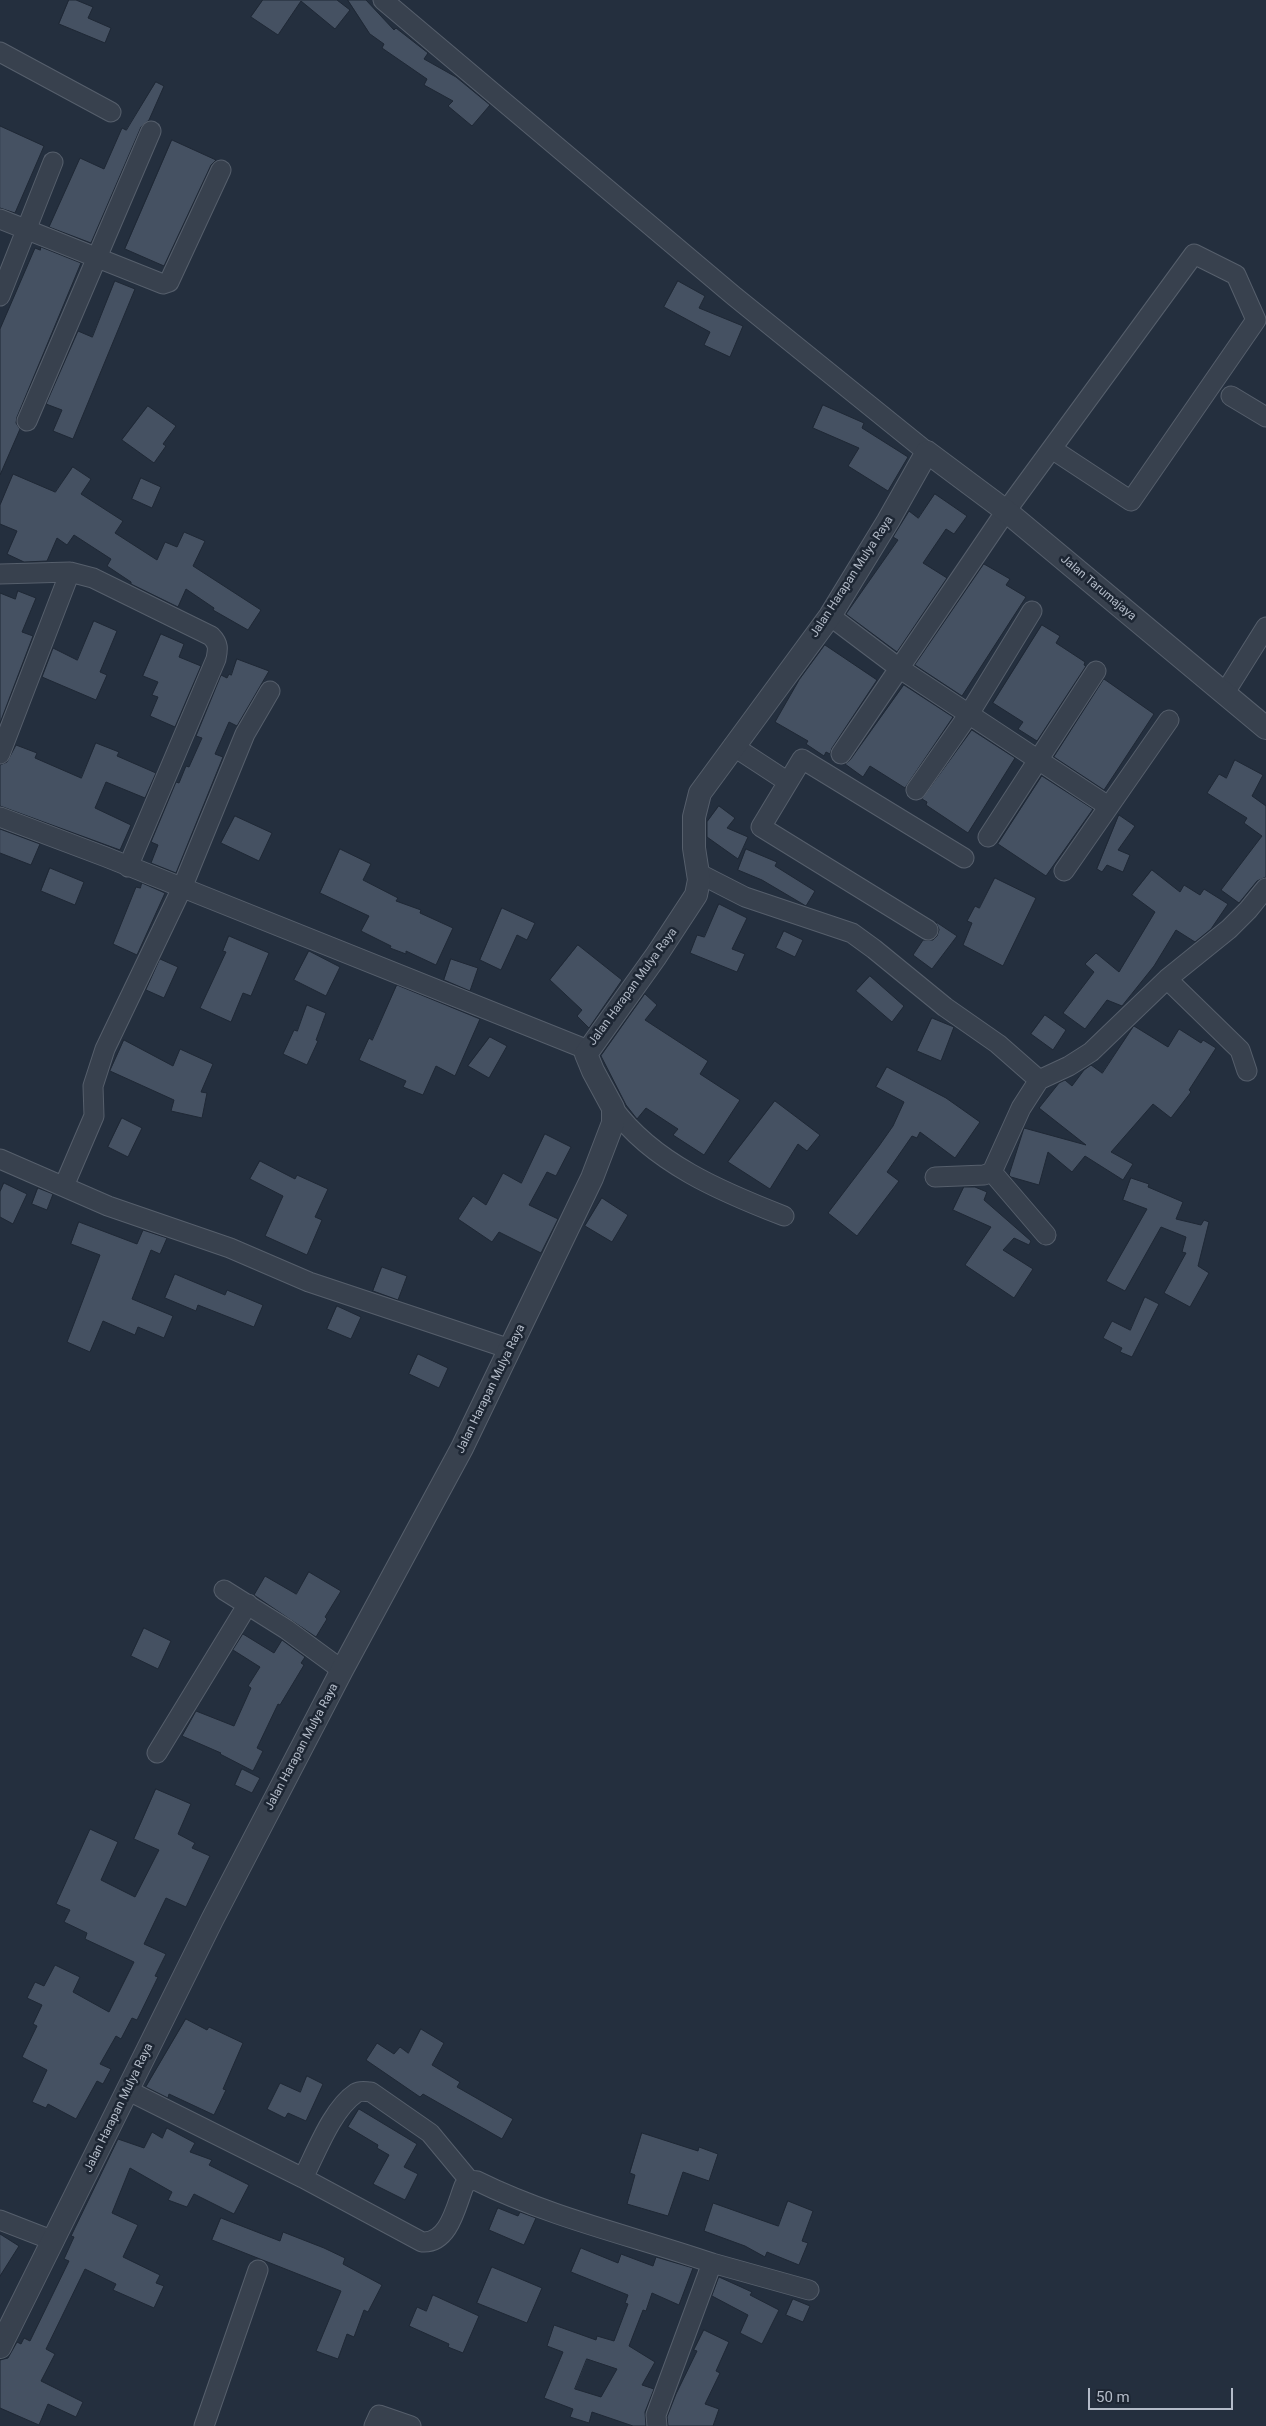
<!DOCTYPE html>
<style>
body{margin:0}
#map{position:relative;width:1266px;height:2426px;overflow:hidden;background:#242f3e;font-family:Roboto,sans-serif}
canvas{display:block}
.scale{position:absolute;left:1088px;top:2388px;width:145px;height:22px;box-sizing:border-box;border:2px solid #b4bcc9;border-top:0;padding-left:6px;font-size:15px;line-height:18px;white-space:nowrap;color:#b4bcc9;-webkit-text-stroke:4px #1d2633;paint-order:stroke}
</style>
<div id="map">
<canvas width="1266" height="2426"></canvas>
<div class="scale">50 m</div>
</div>
<script>
const c = document.querySelector('canvas').getContext('2d');
c.lineJoin = 'round';
function fill(path, color) {
  c.fillStyle = color;
  c.fill(path, 'evenodd');
}
function stroke(path, color, width, dash) {
  c.strokeStyle = color;
  c.lineWidth = width;
  c.lineCap = dash ? 'butt' : 'round';
  c.setLineDash(dash || []);
  c.stroke(path);
}
function write(font, color, halo, rows, align = 'center') {
  c.font = font + ' Roboto,sans-serif';
  c.lineWidth = 5;
  c.setLineDash([]);
  c.textBaseline = 'middle';
  c.strokeStyle = halo;
  c.fillStyle = color;
  for (const [text, x, y, turn = 0] of rows) {
    c.save();
    c.translate(x, y);
    c.rotate((+turn || 0) * Math.PI / 180);
    c.textAlign = isNaN(turn) ? turn : align;
    if (halo) c.strokeText(text, 0, 0);
    c.fillText(text, 0, 0);
    c.restore();
  }
}
const building = new Path2D(`
 M69 0H76L93 7 88 18 111 28 105 43 59 24Z
 M263 0H337L350 10 335 29 301 1 278 35 251 17Z
 M348 0H366L394 30 396 28 428 53 424 59 456 77 490 105 472 126 448 106 453 101 424 85 427 79 382 48 384 44 370 34Z
 M156 82 164 86 149 120 141 127 91 243 49 227 80 158 104 169 122 128 126 130Z
 M0 126 44 146 15 213 0 208Z
 M172 140 216 160 211 165 164 266 125 249Z
 M41 247 81 263 17 417 16 423 20 429 0 475V329L35 248 40 250Z
 M115 281 135 289 73 439 53 431 62 410 46 404 78 331 92 337Z
 M678 281 705 296 699 308 743 326 730 357 704 345 710 332 664 307Z
 M823 405 864 423 862 428 908 457 888 491 848 466 859 448 813 428Z
 M148 406 176 426 163 444 166 446 154 463 122 440Z
 M73 467 91 479 81 494 123 521 115 533 157 560 165 542 177 547 184 532 205 541 193 566 261 610 248 630 213 610 214 608 186 589 178 607 131 584V582L107 566 111 559 74 535 67 545 57 538 47 561 24 562 7 554 17 531 0 524V505L13 474 55 492Z
 M141 478 161 487 152 508 132 499Z
 M935 494 967 516 954 534 946 529 923 563 947 578 897 652 846 614 898 540 893 537 909 511 918 518Z
 M984 564 1010 579 1006 585 1026 597 962 696 915 665Z
 M18 591 36 598 22 632 33 636 0 723V593L15 599Z
 M94 621 117 631 100 672 107 675 96 700 42 677 53 648 77 660Z
 M1042 625 1060 636 1056 643 1085 662 1084 665 1086 666 1037 741 1018 729 1023 722 993 703Z
 M161 634 184 644 179 657 201 666 175 727 150 716 158 697 152 695 158 682 143 676Z
 M825 645 877 680 832 748 830 754 826 752 824 756 806 744 808 741 775 722 799 680Z
 M237 659 269 671 237 726 229 722 215 754 223 757 176 873 151 863 158 845 151 842 176 782 179 783 186 766 189 767 202 738 196 736 221 675 227 678 229 674 231 675Z
 M1104 679 1154 714 1104 790 1054 757Z
 M904 685 953 717 905 788 870 766 863 777 845 764 850 760Z
 M972 730 1015 758 968 833 926 805 927 802 922 799Z
 M96 743 119 752 117 756 156 773 145 798 106 782 95 808 131 825 120 850 0 806V765L7 762 16 745 37 753 35 758 81 778Z
 M1235 760 1263 775 1252 796 1266 806V877L1257 881 1239 903 1221 890 1262 836 1244 823 1247 818 1207 793 1219 774 1226 778Z
 M1042 776 1093 809 1046 876 998 844Z
 M719 806 735 818 727 828 748 837 738 859 707 837V822Z
 M1119 815 1135 826 1118 850 1130 855 1123 872 1107 865 1102 872 1097 869Z
 M235 816 272 833 259 861 221 843Z
 M0 829 40 844 31 865 0 853Z
 M340 849 371 864 363 880 398 898 396 901 421 910 420 913 453 928 436 965 406 951V954L390 948 391 946 361 931 369 916 320 893Z
 M746 849 777 862 775 866 815 891 806 906 762 880 738 870Z
 M50 868 84 882 75 905 41 891Z
 M1152 870 1180 892 1184 885 1200 895 1204 889 1228 904 1211 929 1195 942 1176 930 1154 966 1122 1006 1107 1000 1085 1029 1063 1013 1094 972 1085 964 1096 953 1119 972 1155 912 1132 895Z
 M995 878 1036 898 1003 966 963 945 972 923 967 921 975 906 979 908Z
 M142 883 165 893 137 955 113 944 136 887 140 888Z
 M719 904 747 918 732 949 745 954 737 972 690 953 697 935 704 937Z
 M502 908 535 923 527 940 517 935 501 970 480 960Z
 M936 922 957 936 932 969 913 955 923 940H933L937 936 939 930Z
 M784 931 803 940 795 957 776 948Z
 M229 936 269 953 251 996 243 993 231 1022 200 1008 226 952 223 951Z
 M578 945 622 980 589 1028 577 1016 582 1010 550 980Z
 M309 951 340 967 326 996 294 980Z
 M160 959 178 967 164 998 146 990Z
 M451 959 478 968 470 991 444 980Z
 M870 976 904 1006 892 1022 856 991Z
 M397 985 480 1019 455 1076 436 1066 423 1095 403 1087 406 1081 359 1060 369 1038 372 1040Z
 M645 994 657 1005 645 1020 708 1061 700 1074 740 1100 704 1155 673 1135 678 1129 646 1108 637 1119 626 1105 601 1056Z
 M307 1005 326 1013 316 1040 318 1041 307 1065 283 1054 294 1030 297 1031Z
 M1045 1015 1066 1030 1053 1050 1031 1034Z
 M932 1018 954 1027 941 1061 917 1051Z
 M1134 1026 1168 1047 1179 1029 1201 1043 1203 1040 1216 1048 1189 1090 1191 1092 1171 1118 1153 1104 1111 1152 1133 1164 1123 1180 1085 1156 1072 1172 1048 1152 1039 1185 1011 1177 1009 1175 1024 1128 1086 1145 1039 1108 1059 1083 1065 1080 1072 1086 1084 1070 1091 1065 1102 1073Z
 M490 1037 507 1046 489 1078 468 1066Z
 M124 1040 173 1066 180 1049 213 1064 201 1092 207 1093 202 1118 171 1111 174 1100 110 1071Z
 M887 1067 946 1098 980 1122 955 1158 920 1132 917 1138 912 1136 887 1172 899 1181 857 1236 828 1213 879 1146 893 1126 904 1102 876 1087Z
 M775 1101 820 1135 807 1151 798 1144 770 1189 728 1162Z
 M122 1118 142 1128 128 1157 108 1147Z
 M545 1134 571 1147 556 1176 547 1172 529 1205 558 1219 541 1253 499 1232 492 1242 458 1219 473 1196 486 1205 503 1173 521 1183Z
 M260 1161 295 1179 297 1175 328 1189 315 1217 322 1220 307 1255 265 1236 283 1196 250 1179Z
 M1131 1178 1149 1184 1148 1187 1183 1202 1176 1219 1201 1225 1204 1220 1209 1222 1198 1266 1209 1273 1190 1307 1164 1293 1186 1253 1182 1252 1186 1237 1161 1227 1125 1291 1106 1281 1147 1209 1123 1200Z
 M4 1183 27 1194 13 1224 0 1217V1192Z
 M964 1187H975L987 1192 984 1200 1031 1241 1029 1245 1014 1238 1003 1250 1033 1269 1014 1298 965 1265 991 1227 953 1210Z
 M38 1188 53 1194 47 1210 32 1204Z
 M602 1198 628 1215 612 1242 585 1226Z
 M79 1222 137 1244 143 1230 167 1238 160 1254 151 1250 132 1299 173 1316 164 1338 138 1327 135 1335 103 1321 90 1352 67 1342 100 1255 71 1244Z
 M382 1267 407 1276 398 1300 373 1291Z
 M175 1274 225 1295 227 1290 263 1305 254 1327 198 1305 196 1311 165 1298Z
 M1145 1297 1159 1304 1132 1357 1120 1352 1122 1348 1103 1338 1112 1321 1130 1330Z
 M337 1306 361 1317 351 1339 327 1329Z
 M418 1354 448 1368 439 1388 409 1374Z
 M309 1572 341 1591 325 1617 327 1619 316 1637 254 1595 265 1576 296 1594Z
 M144 1628 171 1641 158 1669 131 1656Z
 M243 1634 274 1653 282 1640 305 1657 301 1663 304 1665 280 1705 278 1704 257 1748 263 1751 253 1771 220 1754 221 1753 182 1736 196 1711 234 1726 251 1688 248 1686 260 1667 233 1650Z
 M242 1769 260 1778 252 1793 235 1785Z
 M156 1789 191 1804 178 1834 195 1843 192 1848 210 1856 186 1907 166 1898 144 1944 166 1954 155 1976 158 1977 137 2020 132 2018 121 2039 116 2036 100 2064 111 2069 103 2084 97 2081 76 2119 48 2104 46 2108 32 2102 47 2070 22 2057 37 2026 33 2024 42 2005 27 1998 35 1982 44 1986 55 1965 80 1977 73 1992 109 2012 134 1962 85 1939 87 1933 64 1922 70 1910 56 1904 90 1829 118 1842 101 1880 135 1897 159 1850 134 1839Z
 M186 2019 207 2030 209 2027 243 2043 223 2089 226 2090 214 2115 169 2094 168 2098 146 2087Z
 M421 2029 444 2043 432 2065 460 2082 457 2087 513 2119 502 2139 423 2094 420 2097 366 2060 377 2043 394 2054 400 2047 408 2053Z
 M307 2076 323 2084 306 2121 288 2113 285 2118 267 2109 280 2083 300 2092Z
 M359 2109 417 2144 404 2167 418 2174 405 2200 373 2184 389 2155 377 2148 378 2145 348 2127Z
 M167 2128 195 2143 190 2152 212 2160 209 2165 249 2185 234 2214 194 2194 187 2207 168 2200 172 2192 130 2168 112 2213 138 2225 123 2257 160 2275 156 2283 164 2286 154 2308 113 2290 116 2284 85 2269 46 2349 55 2354 41 2381 83 2402 76 2417 48 2404 39 2425 0 2408V2360L8 2358 17 2342 21 2344 24 2338 30 2341 69 2261 64 2259 74 2237 71 2236 118 2139 144 2148 152 2132 162 2138Z
 M642 2133 698 2151 699 2147 718 2154 709 2181 683 2172 668 2216 627 2204 635 2175 630 2173Z
 M788 2201 813 2211 802 2241 808 2243 799 2265 767 2252 765 2257 745 2246 704 2231 713 2203 778 2226Z
 M498 2208 518 2216 520 2212 536 2218 524 2245 489 2230Z
 M221 2218 280 2241 283 2232 324 2248 345 2258 343 2264 382 2285 368 2312 364 2310 354 2337 347 2334 338 2359 316 2351 341 2291 212 2240Z
 M0 2234 19 2246 0 2276Z
 M581 2248 618 2263 621 2254 653 2266 656 2257 693 2268 679 2305 652 2293 646 2311 643 2310 629 2346 655 2362 642 2385 654 2389 645 2412 646 2426H633L592 2412 589 2423 570 2417 573 2409 544 2398 563 2352 547 2346 554 2325 596 2340 597 2336 614 2341 628 2304 625 2303 628 2295 571 2272ZM587 2359 617 2369 601 2397 575 2389Z
 M492 2267 542 2288 527 2323 477 2303Z
 M719 2277 752 2292 750 2295 779 2310 762 2344 740 2333 748 2315 712 2296Z
 M433 2295 479 2316 463 2353 448 2347 449 2344 409 2326 417 2307 426 2311Z
 M793 2299 810 2306 803 2322 786 2315Z
 M704 2330 729 2342 716 2371 720 2373 705 2404 719 2409 713 2426H668L667 2417 676 2394 697 2351 694 2350Z`);
fill(building, '#455162');
stroke(building, '#1f2835', 1);
const minor = new Path2D(`
 M383 0 734 296 927 452
 M0 52 111 112
 M0 219 163 284 169 282 221 170
 M0 296 53 162
 M1231 396 1266 417
 M27 421 151 131
 M0 574 70 572
 M830 616 899 668 1108 806
 M1224 694 1266 627
 M733 746 788 782
 M0 754 70 572 93 578 211 636C219 644 218 649 216 659L128 867
 M841 754 1006 511 1194 254 1236 275 1256 320 1131 501 1052 449
 M916 790 969 714 1032 611
 M0 817 106 857 588 1050
 M988 837 1096 671
 M1064 871 1169 720
 M698 873 745 897 852 933 874 949 945 1007 998 1044 1039 1080 1021 1108 992 1172 984 1175 935 1177
 M928 930 761 827 802 759 964 858
 M1167 979 1240 1050 1247 1071
 M1039 1080 1069 1066 1091 1052 1167 979 1229 929 1248 910 1266 888
 M613 1108C653 1163 722 1192 784 1216
 M0 1159 108 1206 230 1248 309 1282 510 1349
 M992 1172 1046 1235
 M64 1186 94 1116 93 1086 105 1049 182 888 245 734 270 691
 M224 1590 286 1629 342 1670
 M157 1753 248 1604
 M127 2090 303 2178 422 2242C449 2244 456 2206 464 2186L469 2180 477 2181C552 2218 633 2236 712 2263L656 2415 657 2426
 M303 2178C316 2153 332 2109 356 2093 361 2090 366 2092 371 2092L430 2133 469 2180
 M0 2220 54 2241
 M712 2263 809 2290
 M204 2426 258 2270
 M374 2426 379 2415 411 2426`);
const tertiary = new Path2D(`
 M0 2347 212 1920 342 1670 462 1448 592 1178 613 1123V1108L593 1071 586 1054 656 956 696 895 699 880 694 848V817L700 793 830 616 888 521 927 452 1006 511 1266 728`);
stroke(minor, '#565f6c', 21);
stroke(tertiary, '#565f6c', 24);
stroke(minor, '#38414e', 19);
stroke(tertiary, '#38414e', 22);
write('12px', '#b4bcc9', '#1d2633', [
 ["Jalan Harapan Mulya Raya",852,577,-57],
 ["Jalan Tarumajaya",1098,588,40],
 ["Jalan Harapan Mulya Raya",633,987,-54],
 ["Jalan Harapan Mulya Raya",491,1389,-64],
 ["Jalan Harapan Mulya Raya",302,1747,-62],
 ["Jalan Harapan Mulya Raya",119,2108,-64]
]);
</script>
